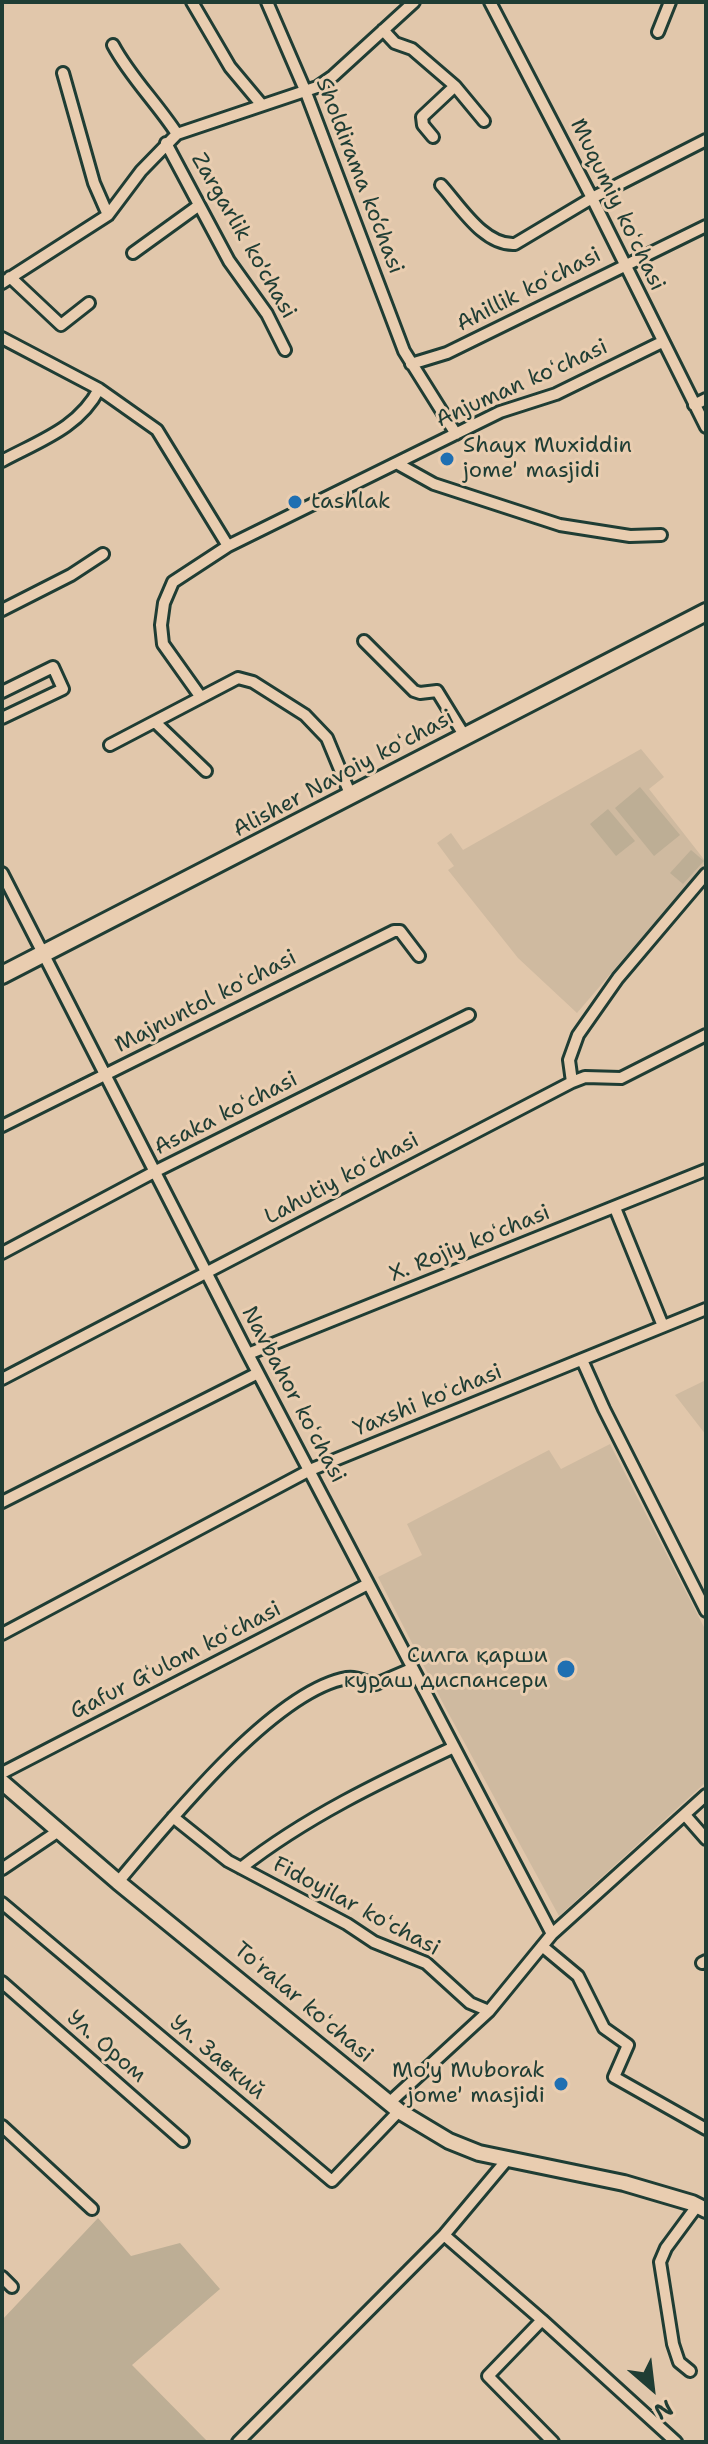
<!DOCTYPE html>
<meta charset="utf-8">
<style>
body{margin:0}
#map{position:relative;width:708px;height:2444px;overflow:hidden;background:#e1c7ab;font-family:"Shantell Sans",sans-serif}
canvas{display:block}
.frame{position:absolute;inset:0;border:4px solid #1f3d34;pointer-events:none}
.north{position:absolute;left:612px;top:2348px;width:80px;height:80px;-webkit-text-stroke:6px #e9cdb0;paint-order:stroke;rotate:152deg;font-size:22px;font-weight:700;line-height:32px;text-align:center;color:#1f3d34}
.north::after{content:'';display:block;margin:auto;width:28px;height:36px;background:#1f3d34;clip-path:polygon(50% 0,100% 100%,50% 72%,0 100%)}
</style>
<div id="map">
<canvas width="708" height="2444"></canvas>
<div class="frame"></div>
<div class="north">N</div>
</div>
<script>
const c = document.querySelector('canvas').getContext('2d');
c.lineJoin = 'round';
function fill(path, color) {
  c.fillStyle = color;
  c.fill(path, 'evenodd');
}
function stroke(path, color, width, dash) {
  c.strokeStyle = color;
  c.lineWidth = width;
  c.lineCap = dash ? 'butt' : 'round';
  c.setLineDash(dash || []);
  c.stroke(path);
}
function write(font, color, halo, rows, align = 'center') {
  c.font = font + ' "Shantell Sans",sans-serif';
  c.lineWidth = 6;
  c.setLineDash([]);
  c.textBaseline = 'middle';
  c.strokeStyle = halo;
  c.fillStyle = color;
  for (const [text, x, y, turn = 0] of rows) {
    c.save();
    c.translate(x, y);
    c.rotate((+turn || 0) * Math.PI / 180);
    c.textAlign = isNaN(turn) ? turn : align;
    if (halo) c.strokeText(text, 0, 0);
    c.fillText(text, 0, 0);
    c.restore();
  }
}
fill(new Path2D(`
 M641 749 664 777 649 789 706 862 577 1013 518 958 448 870 454 866 437 843 451 833 463 850Z
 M706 1380V1435L675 1395Z
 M610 1444 706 1631V1782L559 1916 445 1707 378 1577 422 1555 407 1524 549 1450 561 1469Z`), '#cfbaa0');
fill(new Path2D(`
 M640 787 680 835 654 856 615 808Z
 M608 809 635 841 616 856 590 824Z
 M691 850 704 861 683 884 670 873Z
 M98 2218 131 2256 180 2243 220 2289 132 2365 208 2442H2V2320Z`), '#bdae95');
const minor = new Path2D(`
 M192 2 230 67 261 104
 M267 2 305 90 404 351 456 434
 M490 2 592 198 706 427
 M383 30 395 43 412 49 455 86 422 117 423 125 433 137
 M658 32 670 2
 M113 45C130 77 157 103 177 134
 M63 73 94 183 108 215
 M455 86 484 121
 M166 143 229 261 267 314 285 350
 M441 185C460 206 484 246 515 244L592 198 706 140
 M133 253 198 206
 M10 277 61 325 89 303
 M2 283 108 215 141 171 177 134 317 87 333 76 414 2
 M2 338 99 389 157 430 228 546
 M411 364 447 353 706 226
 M694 405 706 399
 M2 461C39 441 79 428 99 389
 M398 464 434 484 560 525 630 536 661 535
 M2 610 71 575 103 554
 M364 641 414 691 420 693 437 691 464 735
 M2 692 53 667 63 689 2 718
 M200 696 163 644 161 625 164 603 173 582 228 546 500 412 556 394 662 342
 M156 723 206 771
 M110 745 238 678 253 682 305 715 327 738 351 796
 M2 873 248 1354 552 1934
 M572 1082 569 1060 578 1035 618 978 706 874
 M2 1126 394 931H400L419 956
 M615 1208 663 1326
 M2 1253 156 1171 469 1015
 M248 1354 706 1170
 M582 1360 604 1409 706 1611
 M2 1379 572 1082 585 1077 621 1078 706 1035
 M2 1502 258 1373
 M2 1634 310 1470 706 1309
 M2 1773 368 1584
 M685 1815 706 1839
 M173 1817 228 1861 347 1924 374 1942 426 1963 470 2003 489 2011
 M241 1868C306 1817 380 1782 454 1747
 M2 1869 60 1830
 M118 1882C166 1825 273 1691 347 1678 359 1676 365 1683 376 1684L411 1669
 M2 1903 332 2181 399 2111
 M542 1946 578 1976 604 2028 628 2045 614 2077 706 2129
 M702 1963 706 1961
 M2 1982 183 2141
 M389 2103 489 2011 552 1934 706 1795
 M2 2126 92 2209
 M506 2161 444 2235 542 2320
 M2 2277 12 2287
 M690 2371 679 2362 673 2344 660 2262 666 2248 697 2206
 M238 2442 444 2235
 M553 2442 488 2376 542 2320 676 2442`);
const secondary = new Path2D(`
 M2 1782 118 1882 399 2111 449 2141 479 2153 624 2183 692 2203 706 2210`);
const primary = new Path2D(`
 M2 975 706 612`);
stroke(minor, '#1f3d34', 16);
stroke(secondary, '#1f3d34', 20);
stroke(primary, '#1f3d34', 22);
stroke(minor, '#e9cdb0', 10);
stroke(secondary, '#e9cdb0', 14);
stroke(primary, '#e9cdb0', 16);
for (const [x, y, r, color] of [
 [447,459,8,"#1f6fb2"],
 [295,502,8,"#1f6fb2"],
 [566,1669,10,"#1f6fb2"],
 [561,2084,8,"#1f6fb2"]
]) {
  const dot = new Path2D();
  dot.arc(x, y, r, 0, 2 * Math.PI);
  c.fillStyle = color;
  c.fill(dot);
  stroke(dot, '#e9cdb0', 3);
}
write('22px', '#1f3d34', '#e9cdb0', [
 ["Sholdirama ko‘chasi",359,176,69],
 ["Muqumiy koʻchasi",617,205,64],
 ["Zargarlik ko'chasi",243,236,60],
 ["Ahillik koʻchasi",529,290,-27],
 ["Anjuman koʻchasi",522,384,-24],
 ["Alisher Navoiy koʻchasi",344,774,-28],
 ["Majnuntol koʻchasi",206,1002,-27],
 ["Asaka koʻchasi",226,1114,-27],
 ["Lahutiy koʻchasi",342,1179,-28],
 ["X. Rojiy koʻchasi",470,1244,-22],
 ["Navbahor koʻchasi",293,1395,62],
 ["Yaxshi koʻchasi",428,1401,-22],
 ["Gafur Gʻulom koʻchasi",176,1661,-27],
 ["Fidoyilar koʻchasi",356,1907,28],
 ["Toʻralar koʻchasi",303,2003,40],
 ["Ул. Ором",106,2047,41],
 ["Ул. Завкий",217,2058,40]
]);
write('22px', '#1f3d34', '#e9cdb0', [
 ["Shayx Muxiddin",463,446],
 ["jome' masjidi",463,471],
 ["tashlak",311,502],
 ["Силга қарши",548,1656,"right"],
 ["кураш диспансери",548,1681,"right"],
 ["Mo'y Muborak",545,2071,"right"],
 ["jome' masjidi",545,2096,"right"]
], 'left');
</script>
